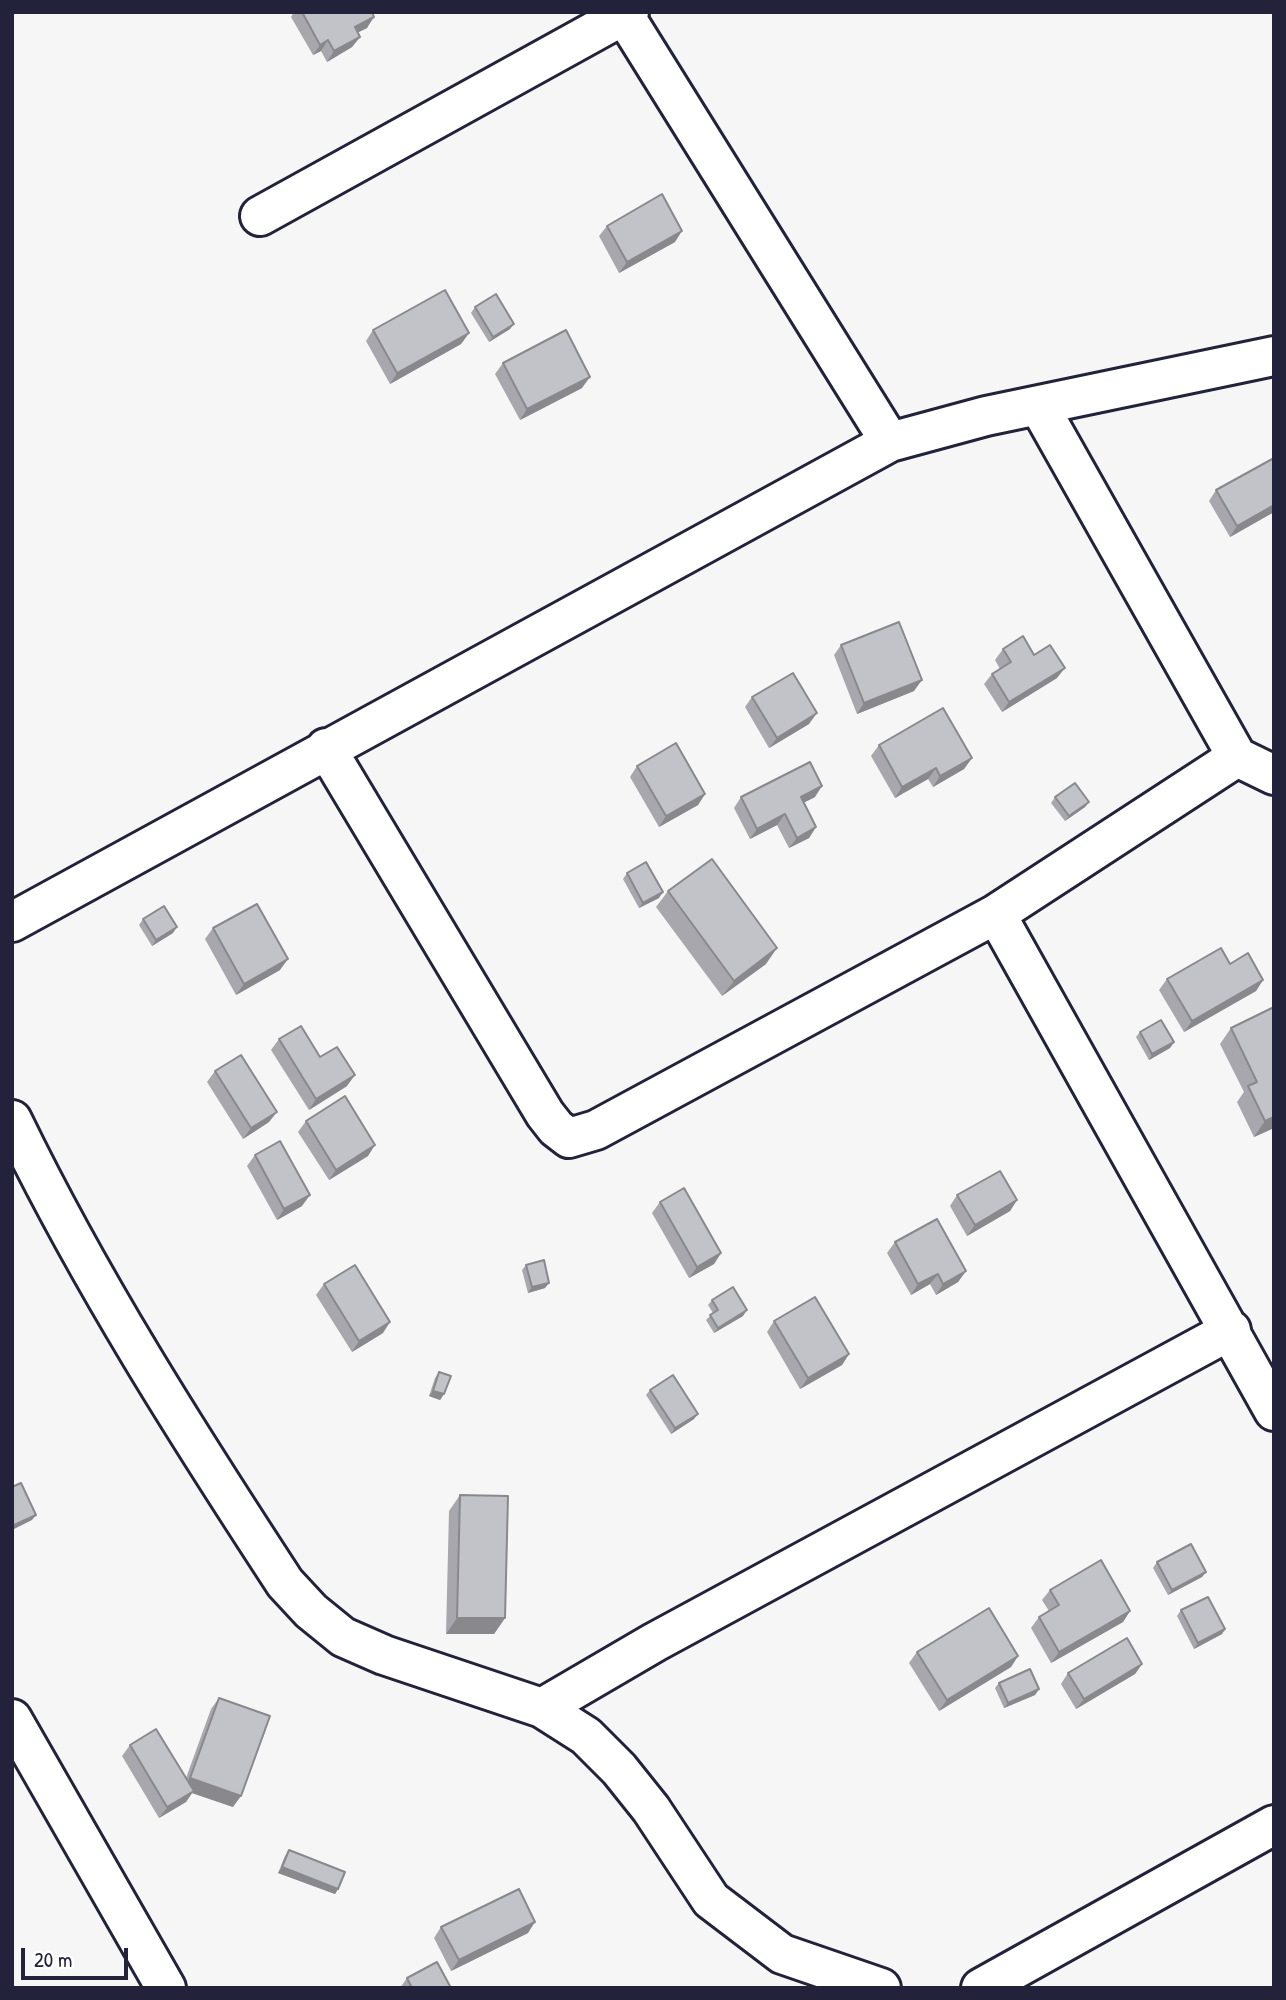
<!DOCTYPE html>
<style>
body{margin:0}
#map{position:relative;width:1286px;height:2000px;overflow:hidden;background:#f6f6f7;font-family:"Patrick Hand",sans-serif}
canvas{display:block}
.frame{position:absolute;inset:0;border:14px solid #22223b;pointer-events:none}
.scale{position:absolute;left:21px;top:1948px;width:107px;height:32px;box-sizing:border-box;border:4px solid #22223b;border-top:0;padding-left:9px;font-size:21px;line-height:24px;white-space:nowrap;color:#22223b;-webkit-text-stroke:5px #fff;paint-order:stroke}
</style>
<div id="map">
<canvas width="1286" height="2000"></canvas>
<div class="frame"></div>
<div class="scale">20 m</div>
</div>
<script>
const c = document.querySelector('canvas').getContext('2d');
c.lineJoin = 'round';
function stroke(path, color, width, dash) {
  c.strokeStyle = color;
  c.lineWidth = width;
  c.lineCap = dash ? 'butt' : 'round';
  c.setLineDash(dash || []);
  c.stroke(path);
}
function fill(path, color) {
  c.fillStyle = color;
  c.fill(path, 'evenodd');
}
const minor = new Path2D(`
 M629 12 624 15 890 442
 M260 216 624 15 622 12
 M1039 406 1237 757 1274 775
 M326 748 545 1114 556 1128 569 1138 596 1130 996 914 1237 757
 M996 914 1274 1411
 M12 922 890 442 986 416 1274 356
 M12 1120C90 1281 187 1433 285 1583L311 1611 343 1637 384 1655 542 1708 586 1736 619 1769 651 1809 711 1900 782 1954 881 1988
 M542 1708 655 1642 1231 1330
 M12 1719 166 1988
 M981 1988 1274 1825`);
stroke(minor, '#22223b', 44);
stroke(minor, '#fff', 38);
fill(new Path2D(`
 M294 12H372L367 28 358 32 360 37 352 47 327 62 321 51 313 55 291 17Z
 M607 226 675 242 619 273 599 236Z
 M475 307 510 329 489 342 471 313Z
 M373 330 469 333 461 344 390 384 366 341Z
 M503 363 582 388 520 420 495 374Z
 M1274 458V512L1230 537 1209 501 1216 490Z
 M841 645 914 691 857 714 834 655Z
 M1003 649 1034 655 1057 678 1002 712 984 684 992 674 1000 669 995 660Z
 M752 697 809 724 769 748 745 707Z
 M879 745 972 758 964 769 933 787 928 779 895 798 871 756Z
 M637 766 705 794 698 805 659 827 630 777Z
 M741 797H815L803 803 816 827 809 838 789 848 777 825 750 839 734 808Z
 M1055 797 1089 802 1085 807 1065 821 1051 803Z
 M627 873 659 898 639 908 623 879Z
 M668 891 766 964 722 996 656 907Z
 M143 919 173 933 152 946 139 925Z
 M213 928 280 970 236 995 205 939Z
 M1230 964 1263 980 1256 991 1184 1032 1159 990 1167 979Z
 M1274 1007V1128L1254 1137 1237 1102 1244 1092 1220 1044 1231 1028Z
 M1140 1032 1174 1042 1170 1048 1149 1060 1136 1037Z
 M279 1039 320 1057 347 1086 309 1110 271 1050Z
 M215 1071 269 1122 243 1139 207 1082Z
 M306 1121 368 1156 329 1180 298 1132Z
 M255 1155 302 1206 277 1220 247 1166Z
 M957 1195 1017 1200 1010 1211 967 1236 950 1206Z
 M660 1202 721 1253 714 1264 689 1278 652 1213Z
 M895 1242 966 1271 958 1282 936 1295 930 1284 911 1295 887 1253Z
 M526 1265 545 1288 528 1293 522 1270Z
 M324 1284 383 1333 352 1352 316 1295Z
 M712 1300 743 1316 714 1333 706 1320 713 1313 708 1305Z
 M774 1321 849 1354 842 1365 800 1389 767 1332Z
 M439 1372 444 1394 440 1400 429 1396 435 1378Z
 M650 1390 694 1419 671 1434 646 1395Z
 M460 1495 505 1618 494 1634H446L449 1511Z
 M1157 1562 1206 1572 1202 1577 1168 1595 1153 1568Z
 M1050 1590 1130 1611 1123 1622 1051 1663 1031 1628 1039 1617 1049 1611 1042 1600Z
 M1181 1610 1225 1629 1222 1634 1194 1649 1177 1616Z
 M917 1652 1018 1656 1011 1667 939 1711 909 1663Z
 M1142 1664 1135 1674 1076 1709 1061 1684 1068 1673Z
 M999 1683 1039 1689 1035 1695 1004 1708 995 1688Z
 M219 1698 233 1807 192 1793 186 1802 159 1818 122 1756 130 1745 186 1778 211 1709Z
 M289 1850 338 1889 335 1894 278 1873 285 1856Z
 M441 1927 528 1933 451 1971 434 1938Z
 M407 1978 451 1988H400Z`), '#a7a7ad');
fill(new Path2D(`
 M374 17 367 28 347 38 355 27Z
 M360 37 352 47 327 62 334 51Z
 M328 40 321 51 313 55 320 45Z
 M682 231 675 242 619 273 627 262Z
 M514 324 510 329 489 342 493 337Z
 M469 333 461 344 390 384 397 373Z
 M590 377 582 388 520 420 527 409Z
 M1274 505V512L1230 537 1237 526Z
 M1065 668 1057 678 1002 712 1009 702Z
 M922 680 914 691 857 714 864 703Z
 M817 713 809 724 769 748 777 738Z
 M972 758 964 769 933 787 940 776Z
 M936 768 928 779 895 798 902 787Z
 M822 786 815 797 793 808 801 797Z
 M705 794 698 805 659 827 666 816Z
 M1089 802 1085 807 1065 821 1069 816Z
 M785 814 777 825 750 839 757 829Z
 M816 827 809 838 789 848 797 838Z
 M663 892 659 898 639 908 643 903Z
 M177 927 173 933 152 946 156 940Z
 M777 948 766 964 722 996 734 981Z
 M288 959 280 970 236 995 244 984Z
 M1263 980 1256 991 1184 1032 1192 1021Z
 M1174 1042 1170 1048 1149 1060 1152 1054Z
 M355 1075 347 1086 309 1110 316 1099Z
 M277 1112 269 1122 243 1139 251 1128Z
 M1274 1117V1128L1254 1137 1265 1121Z
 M375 1145 368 1156 329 1180 336 1170Z
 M310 1195 302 1206 277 1220 284 1209Z
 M1017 1200 1010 1211 967 1236 975 1225Z
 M721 1253 714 1264 689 1278 697 1267Z
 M966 1271 958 1282 936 1295 943 1284Z
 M938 1274 930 1284 911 1295 918 1284Z
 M549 1283 545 1288 528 1293 532 1287Z
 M747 1310 743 1316 714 1333 718 1328Z
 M390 1322 383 1333 352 1352 359 1341Z
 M849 1354 842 1365 800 1389 808 1378Z
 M433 1391 444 1394 440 1400 429 1396Z
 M698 1414 694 1419 671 1434 675 1428Z
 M36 1515 32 1520 12 1530V1526Z
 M1206 1572 1202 1577 1168 1595 1172 1590Z
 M1130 1611 1123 1622 1051 1663 1059 1652Z
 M457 1618H505L494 1634H446Z
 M1225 1629 1222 1634 1194 1649 1198 1643Z
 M1018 1656 1011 1667 939 1711 947 1700Z
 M1142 1664 1135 1674 1076 1709 1084 1699Z
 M1039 1689 1035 1695 1004 1708 1008 1703Z
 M190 1778 241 1796 233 1807 192 1793 186 1802 159 1818Z
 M282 1867 338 1889 335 1894 278 1873Z
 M535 1922 528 1933 451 1971 459 1960Z`), '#88888d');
const building = new Path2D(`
 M302 12H372L374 17 355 27 360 37 334 51 328 40 320 45Z
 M662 194 682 231 627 262 607 226Z
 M445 290 469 333 397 373 373 330Z
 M496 294 514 324 493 337 475 307Z
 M566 330 590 377 527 409 503 363Z
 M1274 458V505L1237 526 1216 490Z
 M899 622 922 680 864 703 841 645Z
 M1023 636 1034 655 1050 645 1065 668 1009 702 992 674 1011 662 1003 649Z
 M793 673 817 713 777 738 752 697Z
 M943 708 972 758 940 776 936 768 902 787 879 745Z
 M676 743 705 794 666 816 637 766Z
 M810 762 822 786 801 797 816 827 797 838 785 814 757 829 741 797Z
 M1075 783 1089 802 1069 816 1055 797Z
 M712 859 777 948 734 981 668 891Z
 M646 862 663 892 643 903 627 873Z
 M257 904 288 959 244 984 213 928Z
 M164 906 177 927 156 940 143 919Z
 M1221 948 1230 964 1248 953 1263 980 1192 1021 1167 979Z
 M1274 1007V1117L1265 1121 1248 1086 1257 1082 1231 1028Z
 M1161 1020 1174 1042 1152 1054 1140 1032Z
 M301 1026 320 1057 337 1047 355 1075 316 1099 279 1039Z
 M241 1055 277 1112 251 1128 215 1071Z
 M345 1096 375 1145 336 1170 306 1121Z
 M280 1141 310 1195 284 1209 255 1155Z
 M1000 1171 1017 1200 975 1225 957 1195Z
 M684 1188 721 1253 697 1267 660 1202Z
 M937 1219 966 1271 943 1284 938 1274 918 1284 895 1242Z
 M544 1260 549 1283 532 1287 526 1265Z
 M355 1265 390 1322 359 1341 324 1284Z
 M733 1287 747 1310 718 1328 710 1315 718 1310 712 1300Z
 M815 1297 849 1354 808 1378 774 1321Z
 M439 1372 451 1376 444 1394 433 1391Z
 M673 1375 698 1414 675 1428 650 1390Z
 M21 1483 36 1515 12 1526V1487Z
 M460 1495 508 1496 505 1618H457Z
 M1191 1544 1206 1572 1172 1590 1157 1562Z
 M1101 1560 1130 1611 1059 1652 1039 1617 1059 1605 1050 1590Z
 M1208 1597 1225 1629 1198 1643 1181 1610Z
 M989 1608 1018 1656 947 1700 917 1652Z
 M1127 1638 1142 1664 1084 1699 1068 1673Z
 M1030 1669 1039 1689 1008 1703 999 1683Z
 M219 1698 270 1716 241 1796 190 1778Z
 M156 1729 194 1791 167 1807 130 1745Z
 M289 1850 345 1872 338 1889 282 1867Z
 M519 1889 535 1922 459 1960 441 1927Z
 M437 1962 451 1988H412L407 1978Z`);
fill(building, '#c2c2c9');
stroke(building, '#88888d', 2);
</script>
